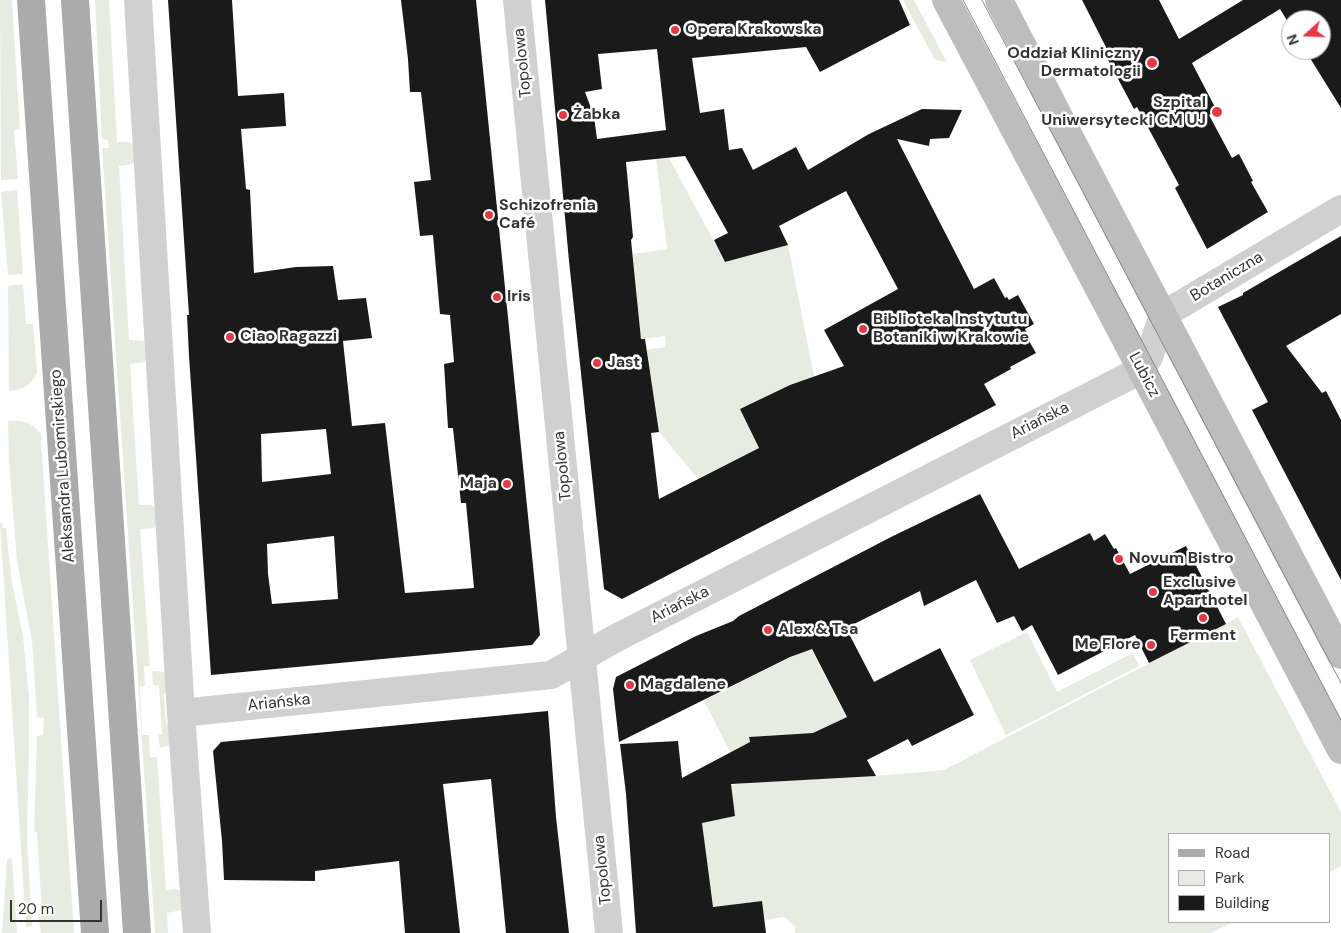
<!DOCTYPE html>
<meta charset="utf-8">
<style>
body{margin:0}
#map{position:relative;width:1341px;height:933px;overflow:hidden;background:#fff;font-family:"DM Sans",sans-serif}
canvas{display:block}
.legend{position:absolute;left:1168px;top:833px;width:162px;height:90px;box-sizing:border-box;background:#fff;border:1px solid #adadad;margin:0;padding:6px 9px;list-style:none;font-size:15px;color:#333}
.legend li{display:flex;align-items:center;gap:10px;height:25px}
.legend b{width:25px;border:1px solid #adadad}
.north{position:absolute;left:1281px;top:10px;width:50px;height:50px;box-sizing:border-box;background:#fff;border:1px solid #adadad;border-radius:50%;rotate:250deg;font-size:14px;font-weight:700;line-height:20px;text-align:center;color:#333}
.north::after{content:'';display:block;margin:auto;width:18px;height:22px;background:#e63946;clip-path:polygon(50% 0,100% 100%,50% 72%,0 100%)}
.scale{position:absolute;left:10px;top:900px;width:92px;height:22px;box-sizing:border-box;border:2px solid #333;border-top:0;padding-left:6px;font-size:15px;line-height:18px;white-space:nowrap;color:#333;-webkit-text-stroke:4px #fff;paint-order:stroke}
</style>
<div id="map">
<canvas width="1341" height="933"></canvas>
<ul class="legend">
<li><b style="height:6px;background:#ababab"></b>Road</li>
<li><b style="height:14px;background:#e6ecdf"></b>Park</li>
<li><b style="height:14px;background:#1a1a1a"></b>Building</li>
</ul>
<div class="north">N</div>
<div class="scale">20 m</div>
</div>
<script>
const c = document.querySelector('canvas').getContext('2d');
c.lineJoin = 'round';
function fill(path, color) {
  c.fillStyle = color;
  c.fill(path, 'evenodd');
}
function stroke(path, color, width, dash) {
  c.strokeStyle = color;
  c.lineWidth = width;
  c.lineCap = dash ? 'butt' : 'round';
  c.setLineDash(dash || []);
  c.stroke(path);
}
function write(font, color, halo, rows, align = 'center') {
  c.font = font + ' "DM Sans",sans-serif';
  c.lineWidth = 5;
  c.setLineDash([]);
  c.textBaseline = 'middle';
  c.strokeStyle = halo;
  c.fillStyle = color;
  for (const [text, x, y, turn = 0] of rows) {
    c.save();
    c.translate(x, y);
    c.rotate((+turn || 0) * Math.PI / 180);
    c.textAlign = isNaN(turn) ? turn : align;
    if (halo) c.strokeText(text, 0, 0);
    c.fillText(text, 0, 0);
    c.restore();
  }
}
fill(new Path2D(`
 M0 0H12L20 129 14 130 18 179 1 180Z
 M95 0H109L117 142H129L135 145 136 161 129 165 119 166 129 340 143 341 146 345 148 357 144 362 130 364 139 505H151L155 507 158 523 154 528 140 529 150 666H144L145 686H140L142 735H149L150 757H157L166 890 177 889 182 893V910L167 913 168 933H155L102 148H109L108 140 102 139Z
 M903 0H914L947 62 935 60Z
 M669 158 725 262 788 245 814 376 740 409 759 448 698 479 659 432 652 383H650L645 350 666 347 665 336 641 339 633 254 667 249 656 159Z
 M17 190 23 274 8 275 1 192Z
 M23 284 26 324H33L37 372C33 385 22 390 9 391L8 286Z
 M8 421C24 420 36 423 43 439L41 440 74 933H41L38 914 42 913 37 832 34 831 37 736 43 735 44 718 37 717 32 641 17 561 9 461Z
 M0 523H2L3 528H6L11 577 23 636 29 697V748L27 837 32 926 26 927Z
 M1238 617 1341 812V866L1330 872V834H1170V922H1233L1211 933H795V926L784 917 765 920 762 901 711 907 701 812 722 819 735 816 731 785 746 783 704 701 810 647 846 717 813 733 749 737 750 749 747 751 763 782 876 776 944 770Z
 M1027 632 1057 692 1133 653 1139 666 1006 735 970 660Z
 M152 671 165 672 168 689 164 695 166 723 169 725 170 745 160 748 158 735 162 734 159 686 153 685Z
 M12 858 17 933H2L7 859Z`), '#e6ecdf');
fill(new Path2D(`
 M168 0H232L238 96 284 93 286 126 241 129 246 189 250 190 254 273 296 267 333 266 338 300 366 298 372 338 343 341 352 426 385 423 405 593 474 588 466 503H461L453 428H448L444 364 454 362 450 315 440 314 433 235 420 236 414 182 431 180 421 92H410L408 59 401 0H476L540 635 532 645 211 675 189 356 187 315H189ZM326 429 331 474 262 482 261 434ZM334 536 338 599 272 604 268 574 267 544Z
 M545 0H899L910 25 820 72 806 47 692 58 700 113 724 109 729 150 742 148 753 170 796 147 808 170 869 134 922 109 962 110 949 138 930 139 929 146 897 139 974 289 994 278 1005 298 1007 297 1009 300 1018 295 1034 324 1025 329 1027 333 1025 334 1036 353 1010 367 1011 369 984 384 996 405 622 599 604 589 569 261ZM657 49 666 130 597 139 594 116 585 92 602 89 598 54ZM685 156 728 233 714 240 725 262 788 245 779 226 846 191 898 289 824 330 844 366 790 385 740 409 759 448 659 499 651 433 659 432 645 339H641L631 240 633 237 626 162Z
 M1082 0H1159L1179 39 1243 0H1341V108L1305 50H1321V20H1291V27L1280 9 1192 63 1217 111 1209 115 1232 158 1239 154 1253 181 1251 182 1268 212 1207 249 1175 188 1179 185 1137 107 1134 109 1108 60 1112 59Z
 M1341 236V314L1286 346 1322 393 1326 391 1341 420V580L1252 410 1268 402 1218 307 1243 295V293Z
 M980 494 1019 569 1090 533 1094 541 1105 534 1114 549 1116 548 1130 574 1186 546 1226 624 1149 663 1135 635 1058 675 1032 625 1022 631 1014 616 997 623 976 580 924 606 920 591 846 628 874 682 940 648 974 715 912 746 908 739 867 760 876 776 731 784 735 816 702 823 713 907 762 901 766 933H636L626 794 620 744 678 741 682 778 750 742 749 737 813 733 847 717 812 649 790 657 619 742 613 689 616 677 696 636 733 621 739 616 891 537Z
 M548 711 556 817 569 933H506L491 779 443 784 460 933H405L399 861 315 871V881L224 880 222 841 213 751 221 742Z`), '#1a1a1a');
stroke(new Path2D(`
 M138 0 181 713 197 933
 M517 0 609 933
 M181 713 551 675 616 638 1141 370 1149 357 1163 315 1341 209`), '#d0d0d0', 28);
stroke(new Path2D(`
 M946 0 1106 302 1341 750
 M999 0 1060 119 1341 655`), '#bdbdbd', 28);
stroke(new Path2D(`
 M31 0 95 933
 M75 0 137 933`), '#ababab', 28);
stroke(new Path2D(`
 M963 0 1341 720
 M982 0 1341 683`), '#888', 1);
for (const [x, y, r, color] of [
 [675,30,5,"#e63946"],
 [1152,63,6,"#e63946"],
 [1217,112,6,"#e63946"],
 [563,115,5,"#e63946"],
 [489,215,5,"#e63946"],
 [497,297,5,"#e63946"],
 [863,329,5,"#e63946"],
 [230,337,5,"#e63946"],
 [597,363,5,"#e63946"],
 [507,484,5,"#e63946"],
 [1119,559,5,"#e63946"],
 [1153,592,5,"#e63946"],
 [1203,618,5,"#e63946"],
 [768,630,5,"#e63946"],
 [1151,645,5,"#e63946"],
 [630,685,5,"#e63946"]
]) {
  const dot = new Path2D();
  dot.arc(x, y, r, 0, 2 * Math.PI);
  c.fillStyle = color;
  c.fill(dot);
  stroke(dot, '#fff', 2);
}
write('bold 16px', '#333', '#fff', [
 ["Opera Krakowska",685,30],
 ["Oddział Kliniczny",1141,54,"right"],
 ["Dermatologii",1141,72,"right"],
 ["Szpital",1206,103,"right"],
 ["Uniwersytecki CM UJ",1206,121,"right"],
 ["Żabka",573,115],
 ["Schizofrenia",499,206],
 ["Café",499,224],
 ["Iris",507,297],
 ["Biblioteka Instytutu",873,320],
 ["Botaniki w Krakowie",873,338],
 ["Ciao Ragazzi",240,337],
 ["Jast",607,363],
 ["Maja",497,484,"right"],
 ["Novum Bistro",1129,559],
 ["Exclusive",1163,583],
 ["Aparthotel",1163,601],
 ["Alex & Tsa",778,630],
 ["Ferment",1203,636,"center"],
 ["Me Flore",1141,645,"right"],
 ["Magdalene",640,685]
], 'left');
write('16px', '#333', '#fff', [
 ["Topolowa",523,63,-96],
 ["Botaniczna",1227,277,-31],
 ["Lubicz",1144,375,62],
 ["Ariańska",1040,421,-27],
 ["Aleksandra Lubomirskiego",63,466,-94],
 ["Topolowa",563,466,-96],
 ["Ariańska",680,605,-27],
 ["Ariańska",279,703,-6],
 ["Topolowa",603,870,-96]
]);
</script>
